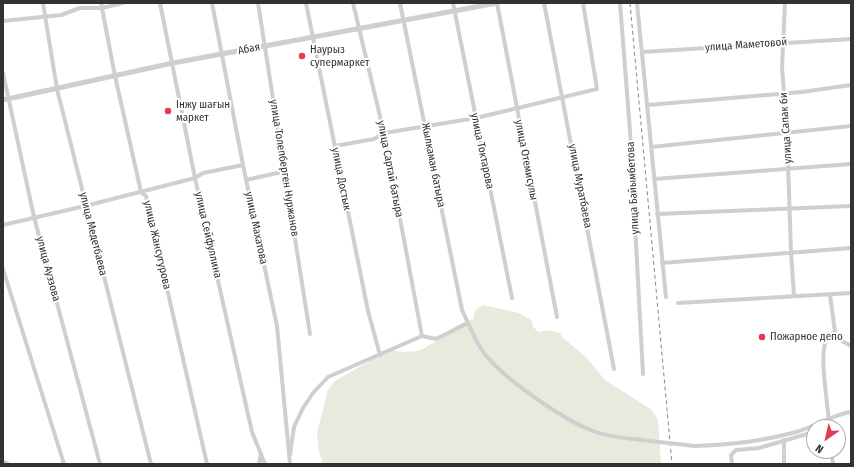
<!DOCTYPE html>
<meta charset="utf-8">
<style>
body{margin:0}
#map{position:relative;width:854px;height:467px;overflow:hidden;background:#fff;font-family:"Fira Sans Condensed",sans-serif}
canvas{display:block}
.frame{position:absolute;inset:0;border:4px solid #323232;pointer-events:none}
.north{position:absolute;left:806px;top:419px;width:40px;height:40px;box-sizing:border-box;background:#fff;border:1px solid #adadad;border-radius:50%;rotate:214deg;font-size:11px;font-weight:700;line-height:16px;text-align:center;color:#323232}
.north::after{content:'';display:block;margin:auto;width:14px;height:18px;background:#e33a54;clip-path:polygon(50% 0,100% 100%,50% 72%,0 100%)}
</style>
<div id="map">
<canvas width="854" height="467"></canvas>
<div class="frame"></div>
<div class="north">N</div>
</div>
<script>
const c = document.querySelector('canvas').getContext('2d');
c.lineJoin = 'round';
function fill(path, color) {
  c.fillStyle = color;
  c.fill(path, 'evenodd');
}
function stroke(path, color, width, dash) {
  c.strokeStyle = color;
  c.lineWidth = width;
  c.lineCap = dash ? 'butt' : 'round';
  c.setLineDash(dash || []);
  c.stroke(path);
}
function write(font, color, halo, rows, align = 'center') {
  c.font = font + ' "Fira Sans Condensed",sans-serif';
  c.lineWidth = 4;
  c.setLineDash([]);
  c.textBaseline = 'middle';
  c.strokeStyle = halo;
  c.fillStyle = color;
  for (const [text, x, y, turn = 0] of rows) {
    c.save();
    c.translate(x, y);
    c.rotate((+turn || 0) * Math.PI / 180);
    c.textAlign = isNaN(turn) ? turn : align;
    if (halo) c.strokeText(text, 0, 0);
    c.fillText(text, 0, 0);
    c.restore();
  }
}
fill(new Path2D(`
 M483 305 519 313 531 320 534 328 539 332 549 330 560 333 562 337 586 357 605 380 652 410 658 420 661 464H323L319 452 317 433 328 390 335 381 389 350 403 352 419 351 438 340 457 325 473 319 476 309Z`), '#e6ebde');
stroke(new Path2D(`
 M43 3 57 89 151 464
 M101 3 115 76 141 192 146 196 207 464
 M160 3 195 178 252 432 265 464
 M212 3 243 165 277 326 290 464
 M258 3 310 334
 M306 3 368 311 380 355
 M353 3 384 133 422 336
 M453 3 512 298
 M497 3 557 317
 M544 3 614 369
 M620 3 630 131 643 374
 M637 3 666 297
 M785 3 782 67 787 133 791 252 794 296
 M3 21 61 15 80 8H102L123 3
 M642 52 851 39
 M3 73 34 217 100 464
 M648 105 802 92 851 85
 M335 146 374 139 384 133 476 118 597 89 583 3
 M651 147 851 126
 M654 179 851 164
 M246 180 286 171
 M657 214 851 206
 M3 225 85 206 195 178 203 173 243 165
 M662 263 851 248
 M3 269 64 464
 M830 295 835 332 842 341 851 346
 M678 303 851 293
 M468 323C473 333 477 344 484 353 504 379 562 419 593 431 608 437 625 438 641 440
 M829 427C829 405 817 354 828 336L835 332
 M784 440V464
 M695 446C729 445 763 441 796 432 815 427 831 415 851 412
 M831 451 833 464
 M290 455 294 427 303 408 313 393 328 377 422 336 436 339 468 323 462 310 400 3
 M3 461 8 464
 M259 464 261 454
 M732 464 731 455 736 450 759 448 814 432`), '#cfcfcf', 4);
stroke(new Path2D(`
 M3 100 173 63 497 3`), '#cfcfcf', 5);
stroke(new Path2D(`
 M630 3 672 464`), '#878787', 1, [4, 3]);
stroke(new Path2D(`
 M641 440 695 446`), '#cfcfcf', 4);
for (const [x, y, r, color] of [
 [302,56,4,"#e33a54"],
 [168,111,4,"#e33a54"],
 [762,337,4,"#e33a54"]
]) {
  const dot = new Path2D();
  dot.arc(x, y, r, 0, 2 * Math.PI);
  c.fillStyle = color;
  c.fill(dot);
  stroke(dot, '#fff', 1.5);
}
write('11px', '#323232', '#fff', [
 ["улица Маметовой",746,45,-4],
 ["Абая",249,49,-11],
 ["улица Сапак би",786,128,-94],
 ["улица Токтарова",482,151,78],
 ["улица Отемисулы",526,160,79],
 ["Жылкаман батыра",433,165,79],
 ["улица Толепберген Нуржанов",284,168,81],
 ["улица Сартай батыра",390,169,79],
 ["улица Достык",341,179,79],
 ["улица Муратбаева",580,186,79],
 ["улица Байымбетова",633,188,-93],
 ["улица Махатова",256,228,78],
 ["улица Медетбаева",93,234,76],
 ["улица Сейфуллина",208,235,77],
 ["улица Жансугурова",157,245,77],
 ["улица Ауэзова",48,269,75]
]);
write('11px', '#323232', '#fff', [
 ["Наурыз",310,50],
 ["супермаркет",310,63],
 ["Інжу шағын",176,105],
 ["маркет",176,118],
 ["Пожарное депо",770,337]
], 'left');
</script>
